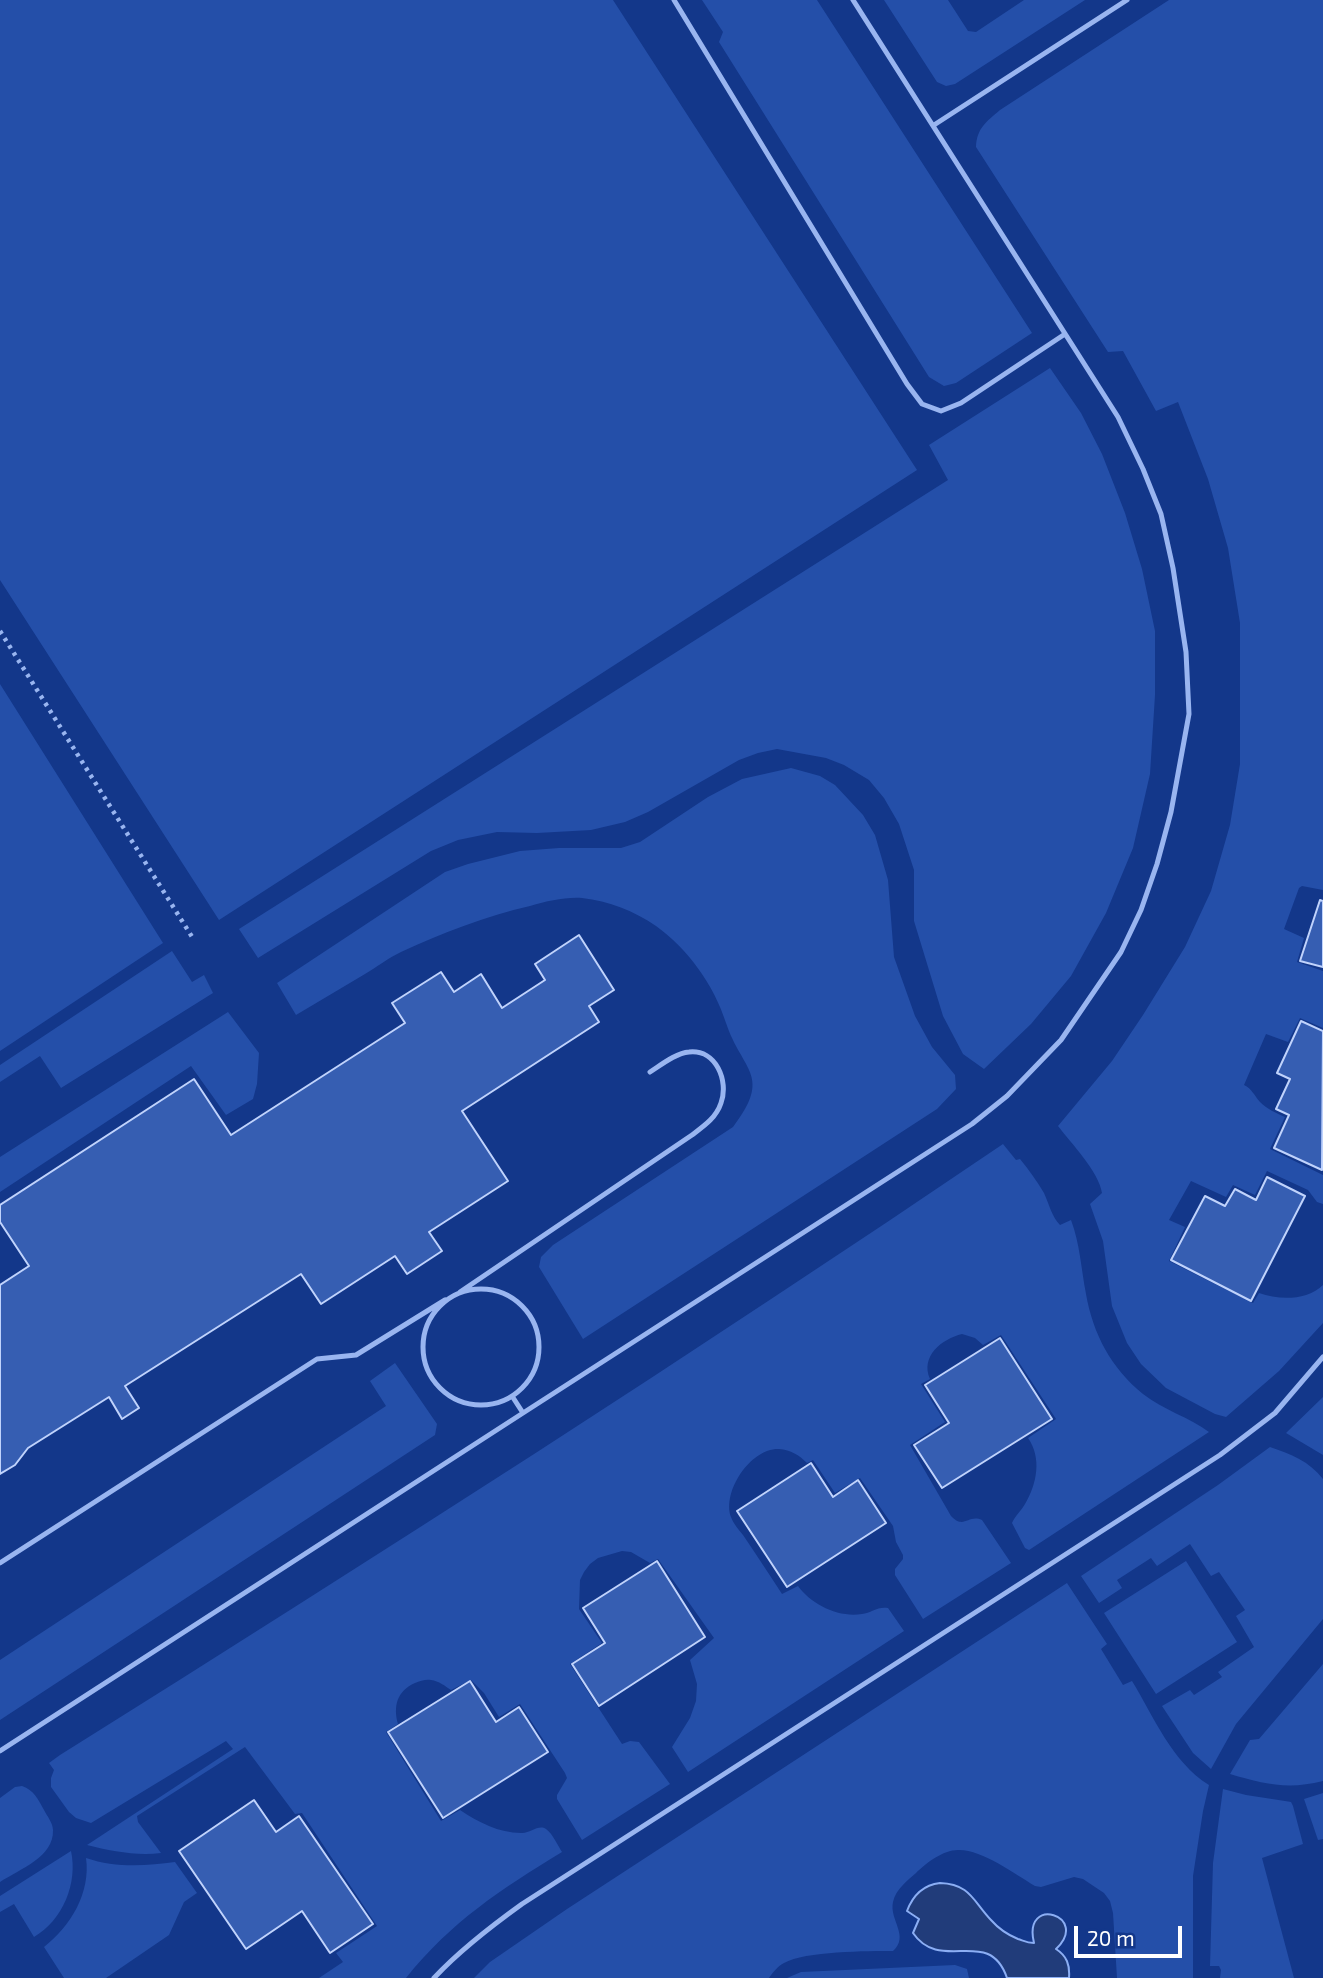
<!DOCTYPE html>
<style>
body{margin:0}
#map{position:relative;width:1323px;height:1978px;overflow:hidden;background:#13378a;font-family:"Exo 2",sans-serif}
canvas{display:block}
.scale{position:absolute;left:1074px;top:1926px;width:108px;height:32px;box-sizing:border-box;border:4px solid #fff;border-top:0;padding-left:9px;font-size:21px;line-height:24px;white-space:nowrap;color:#fff;-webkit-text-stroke:5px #13378a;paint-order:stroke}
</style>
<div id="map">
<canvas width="1323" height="1978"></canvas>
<div class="scale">20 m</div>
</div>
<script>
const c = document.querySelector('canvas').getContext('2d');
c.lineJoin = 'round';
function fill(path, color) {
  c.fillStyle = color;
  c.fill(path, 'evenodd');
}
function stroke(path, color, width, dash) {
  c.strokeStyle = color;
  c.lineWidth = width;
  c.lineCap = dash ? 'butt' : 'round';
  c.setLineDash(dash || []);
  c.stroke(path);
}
fill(new Path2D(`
 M0 0H613L917 470 219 920 0 580Z
 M702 0H817L1032 333 956 383 944 386 929 377 719 42 723 32Z
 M884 0H948L968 31 976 32 1024 0H1085L955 84 946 86 937 82Z
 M1169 0H1323V890L1302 886 1299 888 1284 929 1304 938 1297 962 1323 971V1028L1300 1018 1288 1042 1266 1034 1244 1085C1252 1089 1254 1095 1260 1102 1267 1109 1276 1113 1285 1117L1270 1149 1323 1175V1204L1317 1202 1308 1190 1267 1171 1255 1195 1233 1185 1226 1197 1191 1181 1169 1220 1185 1227 1169 1261 1253 1303 1259 1293C1279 1300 1306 1301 1323 1285V1323L1279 1371 1226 1417 1215 1414 1166 1388 1141 1364 1127 1343 1112 1306 1103 1241 1090 1204 1102 1193C1099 1172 1071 1143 1058 1126L1112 1061 1143 1015 1185 947 1211 891 1230 825 1240 764V623L1228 548 1208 479 1178 402 1156 411 1123 351 1108 352 976 147C977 128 986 122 1000 110Z
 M1050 368 1081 413 1102 454 1125 513 1142 569 1155 631V695L1150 774 1133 848 1106 913 1071 976 1031 1024 984 1069 963 1054 943 1016 914 921V870L899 824 884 798 869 780 844 765 826 758 777 749 758 753 739 760 648 812 625 822 591 830 537 833 497 832 458 840 431 851 258 958 239 929 948 480 929 445Z
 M0 684 163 943 0 1051Z
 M791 768 820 776 835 785 863 815 875 835 888 880 894 957 915 1016 932 1047 955 1075 956 1089 937 1109 583 1339 539 1267 541 1257 553 1245 733 1127C773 1075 742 1071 726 1023 714 985 688 949 656 926 634 911 609 901 582 898 564 897 548 901 530 906 486 916 442 933 401 952 388 958 377 967 365 974 342 988 319 1001 296 1015L277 983 445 872 468 864 520 851 559 848H621L640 842 708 797 742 779Z
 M172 951 192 982 204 975 213 993 61 1088 40 1056 0 1082V1065Z
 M228 1012 259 1053 257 1084 253 1099 226 1115 191 1066 0 1192V1157Z
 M1003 1144 1016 1160 1020 1159C1029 1170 1037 1181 1044 1193 1049 1204 1052 1217 1060 1225L1071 1220C1080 1244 1081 1268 1086 1294 1093 1334 1111 1368 1143 1394 1163 1410 1189 1417 1209 1432L1029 1550 1025 1548 1012 1523C1015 1516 1021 1511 1025 1504 1037 1484 1042 1458 1028 1438L1056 1419 1001 1335 983 1345 975 1338 962 1334C942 1339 920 1356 930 1379L921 1384 945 1422 910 1445 951 1516C964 1530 968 1514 982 1520L1011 1563 923 1619 895 1575V1569L903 1559V1555L896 1542 893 1526 860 1478 835 1493 813 1460 807 1463C799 1455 791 1450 779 1449 751 1448 722 1491 731 1517 733 1523 739 1530 743 1535 756 1554 769 1574 782 1594L798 1586C811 1604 838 1618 862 1614 871 1613 878 1606 888 1608L904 1631 688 1772 672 1747 690 1718 696 1701 697 1684 690 1660 714 1638 658 1559 650 1563 631 1552 622 1551 598 1558 590 1564 584 1572 580 1580 579 1609 602 1643 570 1664 622 1744 630 1741 639 1742 670 1784 582 1840 557 1799V1795L567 1778 565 1773 520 1704 499 1717 484 1693 471 1680 451 1690C445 1686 439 1681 431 1680 426 1679 420 1681 415 1683 397 1691 393 1706 398 1724L386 1732 441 1821 460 1810C478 1822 499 1833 521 1833 530 1834 538 1824 546 1829 553 1834 558 1846 562 1852 500 1890 452 1921 406 1978H319L343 1962 336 1953 377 1926 302 1813 295 1814 245 1747 137 1816 138 1822 161 1853C136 1856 111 1851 87 1845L233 1749 226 1741 91 1823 76 1818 69 1812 51 1787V1778L54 1770 49 1763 60 1755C378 1556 693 1354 1003 1144Z
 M395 1363 437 1424 435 1435 0 1720V1660L386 1406 370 1381Z
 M1323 1397V1455L1286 1433Z
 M1270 1447C1291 1454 1309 1461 1323 1479V1619L1236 1724 1211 1769 1193 1753 1162 1706 1190 1690 1194 1695 1222 1677 1218 1672 1254 1647 1236 1616 1245 1610 1219 1572 1211 1576 1190 1544 1157 1566 1151 1558 1117 1580 1122 1588 1099 1603 1081 1576 1218 1485Z
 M1186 1561 1237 1642 1156 1694 1104 1613Z
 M1067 1583 1107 1644 1101 1649 1123 1685 1132 1681C1154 1717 1172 1762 1209 1785L1203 1811 1193 1876V1978H1117L1113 1913 1110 1901 1104 1893 1083 1879 1074 1877 1041 1887 1035 1886C1015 1874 981 1849 958 1850 943 1850 926 1863 916 1873 907 1881 896 1889 893 1902 889 1920 910 1936 893 1951 868 1951 805 1951 784 1963 778 1966 773 1972 769 1978H474L490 1962 567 1909Z
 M1323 1664V1781C1288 1790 1264 1784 1230 1774L1250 1740 1259 1739Z
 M22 1786C34 1790 38 1799 44 1810 47 1816 53 1823 53 1830 54 1857 20 1869 0 1882V1798L15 1787Z
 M1223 1789 1246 1795 1285 1801 1291 1802 1293 1806 1303 1844 1262 1858 1294 1978H1220L1221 1970 1219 1966H1210L1213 1863Z
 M1323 1793V1839L1318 1840 1304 1799Z
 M71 1851C78 1883 63 1920 34 1937L14 1904 0 1912V1896Z
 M86 1858C115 1868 146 1866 175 1862L197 1893 184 1902 169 1935 106 1978H64L44 1947C70 1927 91 1893 86 1858Z
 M955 1965 967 1969 969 1978H787L801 1972Z`), '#244fa9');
const water = new Path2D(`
 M940 1883C970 1884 973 1901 991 1920 998 1928 1008 1935 1018 1939 1024 1941 1027 1943 1034 1943 1022 1894 1091 1916 1056 1949 1067 1956 1070 1965 1069 1978H1007C989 1925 941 1974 913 1933L919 1919 907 1911C913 1895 923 1885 940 1883Z`);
fill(water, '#213c7a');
stroke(water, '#8baef4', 2);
const building = new Path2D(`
 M1320 900 1323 901V967L1300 961Z
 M579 935 614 990 589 1006 599 1022 462 1111 508 1181 429 1232 442 1251 407 1274 395 1256 321 1304 301 1274 125 1386 139 1408 122 1419 109 1397 28 1448 15 1465 0 1474V1285L29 1266 0 1222V1205L194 1079 231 1135 405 1023 392 1003 441 972 454 992 481 974 502 1008 545 980 535 964Z
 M1301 1021 1323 1031 1322 1170 1274 1148 1289 1115 1276 1109 1290 1079 1277 1073Z
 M1267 1177 1305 1196 1251 1301 1171 1260 1205 1196 1225 1206 1235 1189 1256 1200Z
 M1000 1338 1052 1419 942 1488 914 1445 949 1423 925 1385Z
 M811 1463 833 1497 858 1480 886 1523 787 1587 737 1511Z
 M657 1561 705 1637 599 1706 572 1664 605 1643 583 1608Z
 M470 1681 496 1722 519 1707 548 1752 443 1818 388 1732Z
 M254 1800 276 1832 299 1816 373 1924 330 1953 302 1911 246 1949 179 1851Z`);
fill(building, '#365eb2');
stroke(building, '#c0d3fc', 2);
stroke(new Path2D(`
 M0 631 194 940`), '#99b5f0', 4.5, [3.5, 5]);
stroke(new Path2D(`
 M674 0 907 384 922 404 941 411 961 403 1065 334
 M934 125 1127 0
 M423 1347a58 58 0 1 1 116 0a58 58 0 1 1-116 0Z
 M460 1292 692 1135C704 1126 716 1118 721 1103 729 1081 716 1049 689 1052 676 1053 661 1065 650 1072
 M523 1413 972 1124 1007 1096 1061 1040 1121 952 1141 910 1157 864 1171 812 1189 714 1186 652 1173 568 1161 514 1143 469 1118 417 853 0
 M0 1563 317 1359 356 1355 445 1300
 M0 1751 523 1413 512 1396
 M434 1978C460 1950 490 1927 522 1904L1220 1455 1275 1413 1323 1357`), '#99b5f0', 5);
</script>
